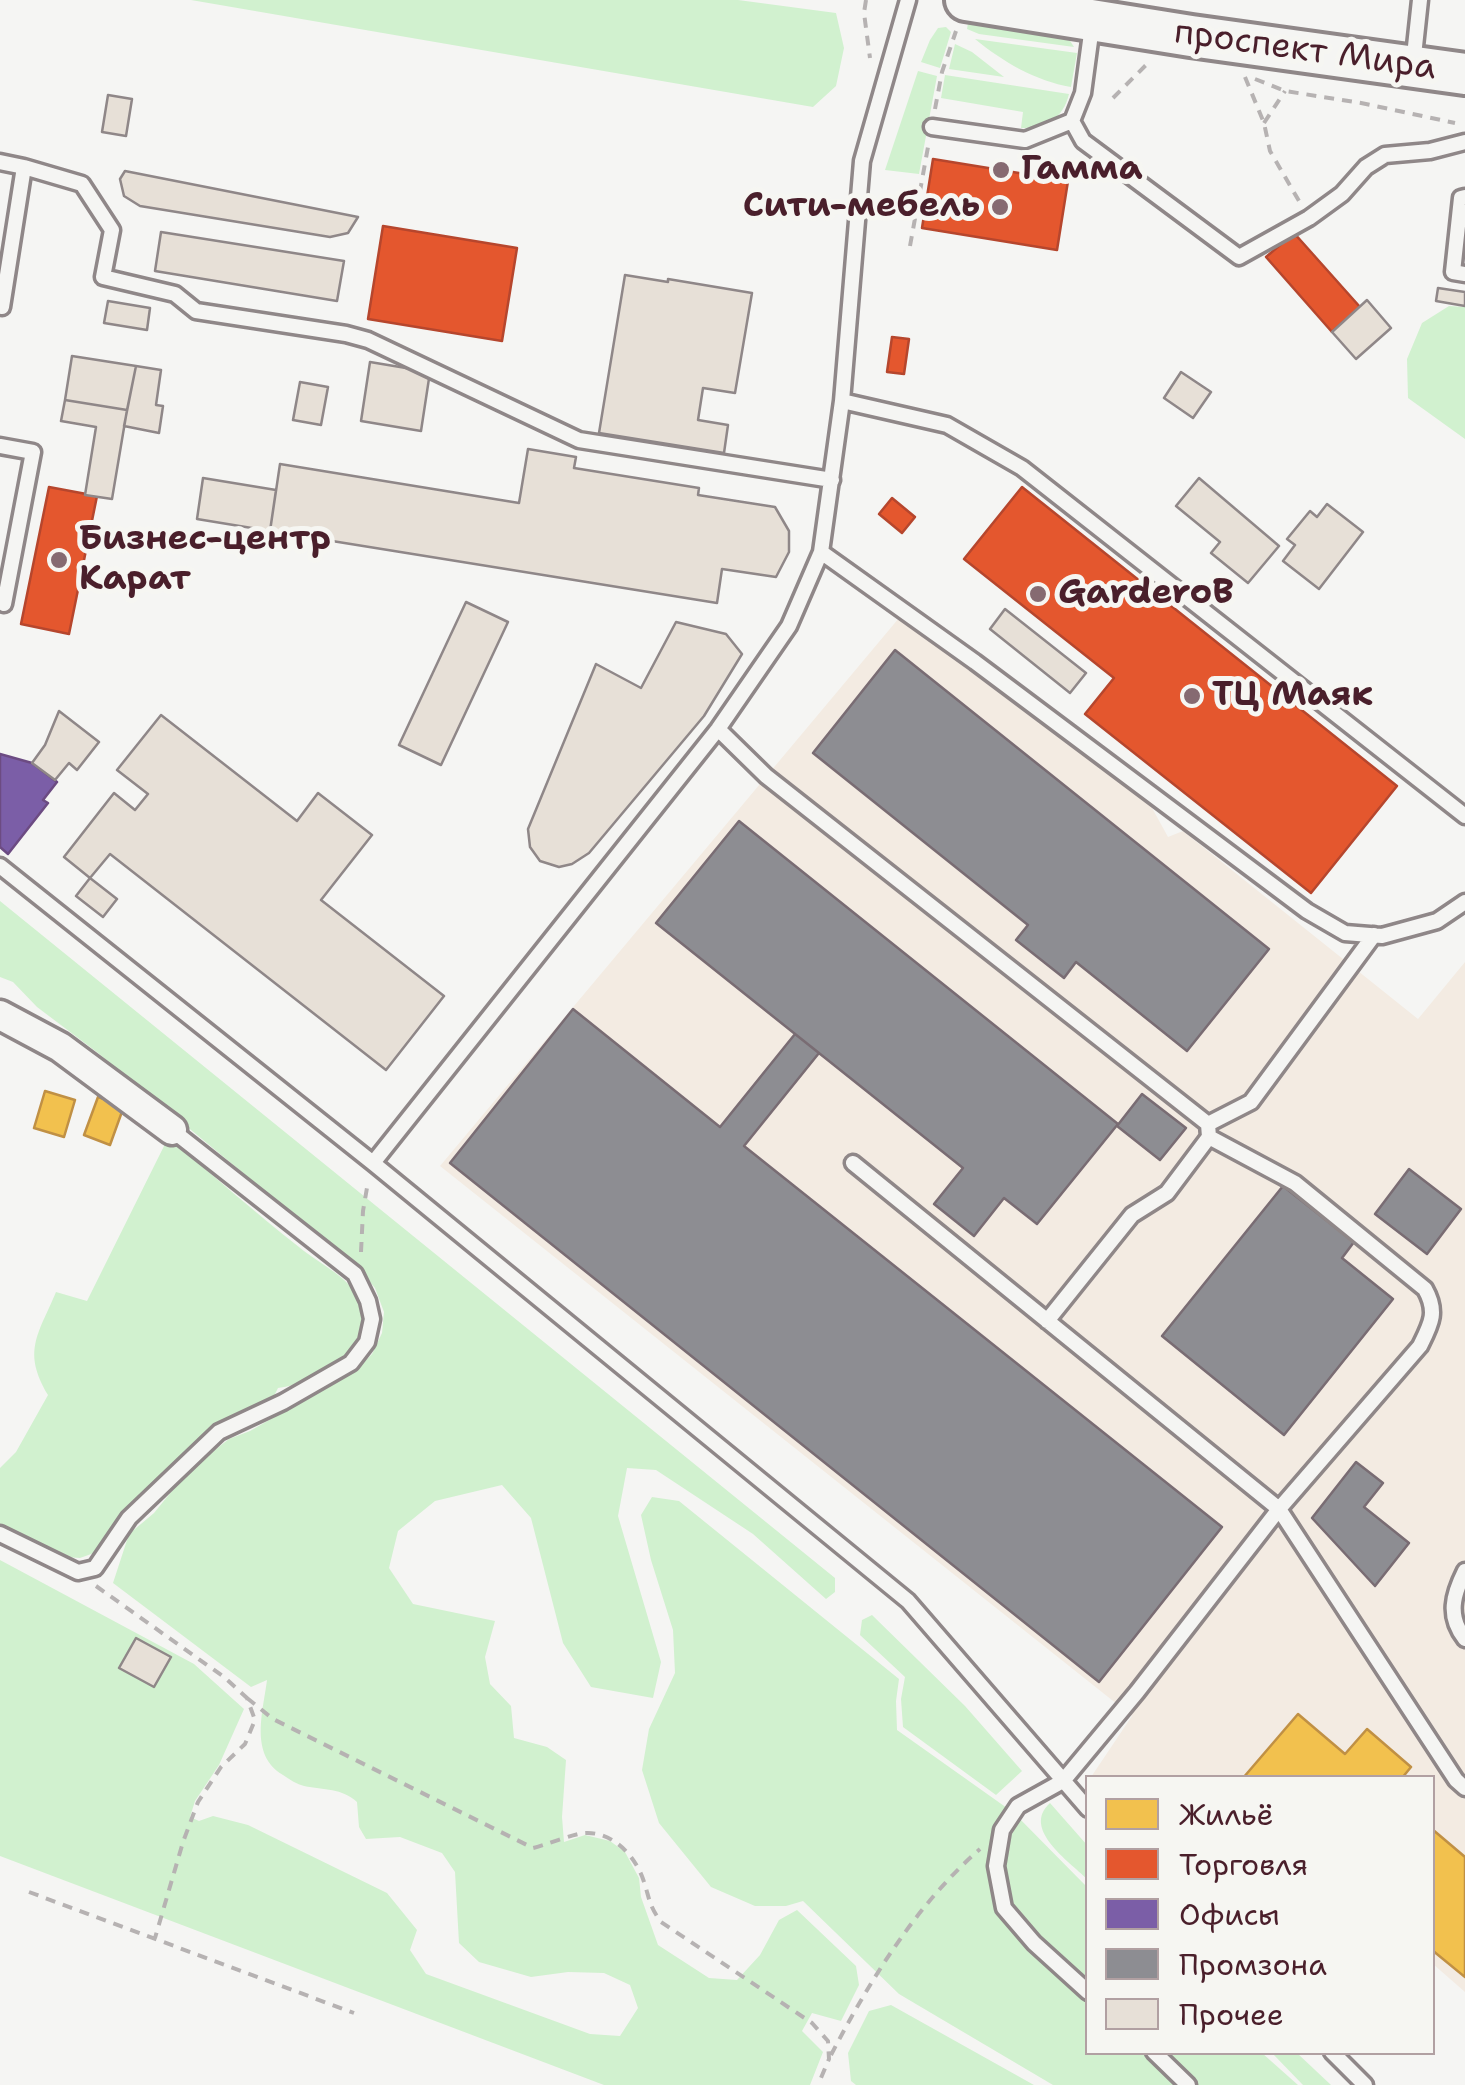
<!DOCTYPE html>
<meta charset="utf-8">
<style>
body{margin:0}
#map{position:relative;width:1465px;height:2085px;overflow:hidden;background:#f5f5f3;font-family:"Shantell Sans",sans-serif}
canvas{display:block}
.legend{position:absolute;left:1085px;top:1775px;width:350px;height:280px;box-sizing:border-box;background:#f6f6f2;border:2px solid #b1a0a2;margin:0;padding:12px 18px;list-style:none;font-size:30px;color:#4a1f2b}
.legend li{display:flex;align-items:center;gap:20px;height:50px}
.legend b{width:50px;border:2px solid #b1a0a2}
</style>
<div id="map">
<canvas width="1465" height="2085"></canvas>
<ul class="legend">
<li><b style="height:28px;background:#f2c14e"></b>Жильё</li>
<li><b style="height:28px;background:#e4572e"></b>Торговля</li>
<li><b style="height:28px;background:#7b5ea7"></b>Офисы</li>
<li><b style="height:28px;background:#8d8d92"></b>Промзона</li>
<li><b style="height:28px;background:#e7e0d7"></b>Прочее</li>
</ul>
</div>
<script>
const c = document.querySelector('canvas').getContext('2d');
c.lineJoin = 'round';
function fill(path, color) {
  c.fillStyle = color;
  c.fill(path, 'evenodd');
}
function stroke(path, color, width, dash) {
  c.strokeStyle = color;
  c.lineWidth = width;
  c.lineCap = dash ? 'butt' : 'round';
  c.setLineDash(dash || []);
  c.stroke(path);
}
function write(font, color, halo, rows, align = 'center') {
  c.font = font + ' "Shantell Sans",sans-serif';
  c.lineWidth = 10;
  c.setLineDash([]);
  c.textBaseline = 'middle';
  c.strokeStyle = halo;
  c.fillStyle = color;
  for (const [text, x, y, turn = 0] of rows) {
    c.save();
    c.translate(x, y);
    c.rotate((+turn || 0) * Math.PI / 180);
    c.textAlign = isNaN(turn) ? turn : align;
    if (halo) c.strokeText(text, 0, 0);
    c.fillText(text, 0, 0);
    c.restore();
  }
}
fill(new Path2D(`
 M899 618 1151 806 1168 837 1183 831 1418 1019 1465 962V1992L1433 1964 1432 1778 1091 1777 1132 1716 440 1166Z`), '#f3ebe2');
fill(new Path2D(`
 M191 0H738L836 13 844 48 836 86 813 107Z
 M968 23 1067 36 1074 47 979 34 967 29Z
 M946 27 951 32 940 68 921 62 930 40 938 28Z
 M975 39 1077 53 1071 87C1036 81 1003 62 975 39Z
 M955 44 972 52 1004 77 949 69Z
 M918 71 937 76 919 174 885 170Z
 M945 75 1069 94C1063 119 1046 128 1021 128L1023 112 941 98Z
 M1449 306 1465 307V439L1408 398 1407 359 1422 323Z
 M0 901 835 1578V1592L826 1599 753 1534 656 1470 627 1468 618 1516 661 1662 653 1698 591 1687 563 1643 531 1518 502 1485 435 1501 398 1531 389 1568 413 1604 495 1621 485 1657 490 1684 511 1706 514 1738 547 1747 566 1760 562 1817 564 1842 585 1835 610 1841 625 1852 639 1878 641 1897 658 1945 709 1978 737 1980 760 1955 779 1920 797 1910 856 1966 859 1985 841 2021 812 2013 802 2031 823 2052 810 2085H604L0 1856V1560L194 1664 244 1709 219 1765 195 1801 190 1817 199 1821 213 1816 248 1825 387 1893 417 1930 410 1950 426 1974 590 2034 620 2036 638 2008 630 1985 604 1973 568 1972 531 1977 479 1962 459 1943 455 1872 442 1853 400 1837 366 1839 359 1827 357 1802C342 1788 324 1790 304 1786 297 1784 290 1780 283 1775 249 1755 263 1712 267 1680L251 1687 113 1583 129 1534 154 1513 189 1470 229 1439 250 1431 356 1370 372 1354 382 1333 384 1312 375 1288 359 1269 98 1053 37 1007 13 982 0 977Z
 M168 1138C212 1174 254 1212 299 1247 318 1263 344 1274 358 1296 375 1323 362 1352 335 1366 316 1375 299 1386 278 1388L271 1402 217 1427 172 1467 128 1512 94 1553 80 1558 66 1557 0 1526V1468L16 1452 48 1395C22 1351 38 1335 56 1292L87 1301Z
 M652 1497 679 1501 899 1679 896 1701 897 1730 1014 1813 1087 1887 1088 2052 1262 2053 1298 2085H1053L899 1994 803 1901 786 1906H755L711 1887 659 1823 642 1770 649 1729 675 1673 673 1630 651 1560 641 1515Z
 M872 1615 965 1706 1022 1771 996 1795 903 1727 901 1699 905 1677 860 1635 862 1620Z
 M1050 1803 1087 1845V1879C1069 1861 1021 1829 1050 1803Z
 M891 2005 1034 2085H856L851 2081 848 2053 869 2011Z
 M1272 2053H1297L1331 2085H1303Z`), '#d1f1cf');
const homes = new Path2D(`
 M45 1091 75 1100 64 1137 34 1128Z
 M98 1097 124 1106 110 1145 84 1135Z
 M1298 1714 1345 1754 1367 1729 1411 1767 1402 1778H1243Z
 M1432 1829 1465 1857V1977L1432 1950Z`);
fill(homes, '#f2c14e');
stroke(homes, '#c09044', 2.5);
const shops = new Path2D(`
 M933 159 1068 181 1057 250 922 228Z
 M383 226 517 248 502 341 368 319Z
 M1294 233 1360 307 1332 332 1266 257Z
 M892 337 909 339 904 374 887 372Z
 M49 487 97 496 69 634 21 624Z
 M1022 487 1397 786 1311 893 1085 714 1114 678 964 559Z
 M892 498 915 517 902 533 879 514Z`);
fill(shops, '#e4572e');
stroke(shops, '#b6462d', 2.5);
const offices = new Path2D(`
 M0 754 32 763 57 782 43 800 48 803 8 854 0 847Z`);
fill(offices, '#7b5ea7');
stroke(offices, '#6c4b82', 2.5);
const industry = new Path2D(`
 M895 650 1269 949 1187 1051 1076 962 1064 978 1016 940 1028 925 813 753Z
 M739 821 1118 1124 1037 1224 1004 1198 974 1236 934 1204 963 1168 656 923Z
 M573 1009 720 1127 795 1034 819 1053 744 1146 1222 1527 1099 1682 450 1163Z
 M1142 1094 1186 1128 1160 1160 1117 1126Z
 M1409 1169 1461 1209 1427 1254 1375 1214Z
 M1283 1186 1354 1242 1342 1258 1393 1299 1284 1435 1162 1336Z
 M1356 1462 1383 1483 1364 1507 1409 1543 1375 1586 1312 1518Z`);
fill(industry, '#8d8d92');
stroke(industry, '#796c73', 2.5);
const building = new Path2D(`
 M108 95 132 99 126 136 102 132Z
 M125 171 358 217 348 233 330 237 140 206 124 196 120 179Z
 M161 232 344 261 337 301 155 271Z
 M625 275 668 282V279L752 293 735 393 703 388 698 420 728 425 724 453 599 433Z
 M1438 288 1465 292V306L1436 301Z
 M1367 300 1391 328 1356 359 1332 332Z
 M108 301 150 308 147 330 104 323Z
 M72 356 136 366 127 410 65 400Z
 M370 362 430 372 421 431 361 421Z
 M136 366 161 370 156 405 163 406 159 433 124 426Z
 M1181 372 1211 392 1193 418 1164 398Z
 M300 382 328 387 321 425 293 420Z
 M65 400 127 410 112 499 85 495 96 427 61 421Z
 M528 449 576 457 574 468 699 488 698 495 775 507 789 531V552L776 577 722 569 717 603 270 531 280 464 519 503Z
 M203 478 276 490 270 531 197 519Z
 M1199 478 1279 546 1248 583 1211 553 1220 542 1176 506Z
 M1327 504 1363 532 1319 589 1283 561 1295 545 1287 539 1310 511 1317 517Z
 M466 602 508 622 441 765 399 745Z
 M1005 609 1086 673 1070 693 990 629Z
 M676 622 726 634 742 654 704 716 589 853 572 864 559 867 540 861 530 847 528 829 596 664 641 688Z
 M59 711 99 742 77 770 69 763 55 780 32 763 45 745Z
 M161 715 297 821 318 793 372 835 321 900 444 996 386 1070 110 854 90 878 64 857 114 793 135 810 148 794 117 770Z
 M90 878 117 899 103 917 76 896Z
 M136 1638 171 1657 154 1687 119 1668Z`);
fill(building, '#e7e0d7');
stroke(building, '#8f8788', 2.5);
const lane = new Path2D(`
 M1413 65 1420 0
 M1072 121 1083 141 1239 257 1309 218 1342 194 1366 167 1385 155 1430 151 1465 142
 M932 127 1025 140 1072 121 1083 93 1092 26
 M0 162 24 167 2 307
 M24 167 82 184 112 230 103 277 175 294 196 311 346 334 368 340 579 440 832 480
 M1465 197 1461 198 1453 272 1465 274
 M842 401 947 425 1022 468 1465 816
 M0 446 33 452 4 604
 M821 552 975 662 1307 911 1345 933 1382 936 1437 921 1465 902
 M718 729 766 776 1208 1124 1209 1137 1167 1193 1132 1215 1047 1321
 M0 866 373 1163 908 1601 1088 1809
 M1208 1124 1251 1102 1374 935
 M373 1163 718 729 789 626 821 552 842 401 862 161 908 0
 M853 1163 1279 1509 1456 1780 1465 1788
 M0 1534 78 1572 95 1568 129 1518 219 1432 283 1402 351 1363 367 1342 372 1319 368 1301 355 1274 172 1130
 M1465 1571C1453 1595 1447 1616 1465 1639
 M1088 1992 1034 1943 1004 1908 996 1866 1002 1830 1018 1806 1063 1781 1137 1692 1279 1509 1420 1346C1431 1324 1438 1312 1425 1289L1295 1183 1209 1137
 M1154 2052 1188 2085
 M1332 2052 1365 2085`);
const street = new Path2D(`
 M0 1015 60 1047 172 1130`);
const secondary = new Path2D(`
 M966 0 1191 36 1465 74`);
stroke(lane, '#8f8788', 21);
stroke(street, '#8f8788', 35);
stroke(secondary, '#8f8788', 48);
stroke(new Path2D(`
 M866 0 864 13 870 58
 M1245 77 1264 123 1270 151 1299 201
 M1255 79 1285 91 1361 103 1455 123
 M1113 98 1149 62
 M935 109 942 72 956 31
 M1264 123 1285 91
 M910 246 928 147
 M361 1252 363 1211 368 1182
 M96 1586 224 1677 247 1698 255 1720 245 1744 221 1767 198 1802 183 1842 155 1938
 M247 1698 273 1719 533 1848C546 1845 575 1833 586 1833 613 1832 635 1856 643 1879 650 1899 648 1904 661 1922L812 2023 828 2041 829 2059 818 2085
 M29 1892 354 2013
 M831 2055C870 1980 916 1905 980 1849`), '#b6b2b2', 4, [10, 8]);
stroke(lane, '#f5f5f3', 14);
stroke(street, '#f5f5f3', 28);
stroke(secondary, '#f5f5f3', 40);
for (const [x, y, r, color] of [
 [1001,170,10,"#866a71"],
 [1000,207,10,"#866a71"],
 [59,560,10,"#866a71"],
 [1038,594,10,"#866a71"],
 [1192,696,10,"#866a71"]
]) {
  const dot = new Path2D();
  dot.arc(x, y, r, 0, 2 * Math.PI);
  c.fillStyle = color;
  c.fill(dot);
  stroke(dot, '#f6f6f2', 4);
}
write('35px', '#4a1f2b', '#f6f6f2', [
 ["проспект Мира",1305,51,8]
]);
write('bold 35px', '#4a1f2b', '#f6f6f2', [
 ["Гамма",1021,170],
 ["Сити-мебель",980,207,"right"],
 ["Бизнес-центр",79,540],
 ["Карат",79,580],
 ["GarderoB",1058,594],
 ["ТЦ Маяк",1212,696]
], 'left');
</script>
